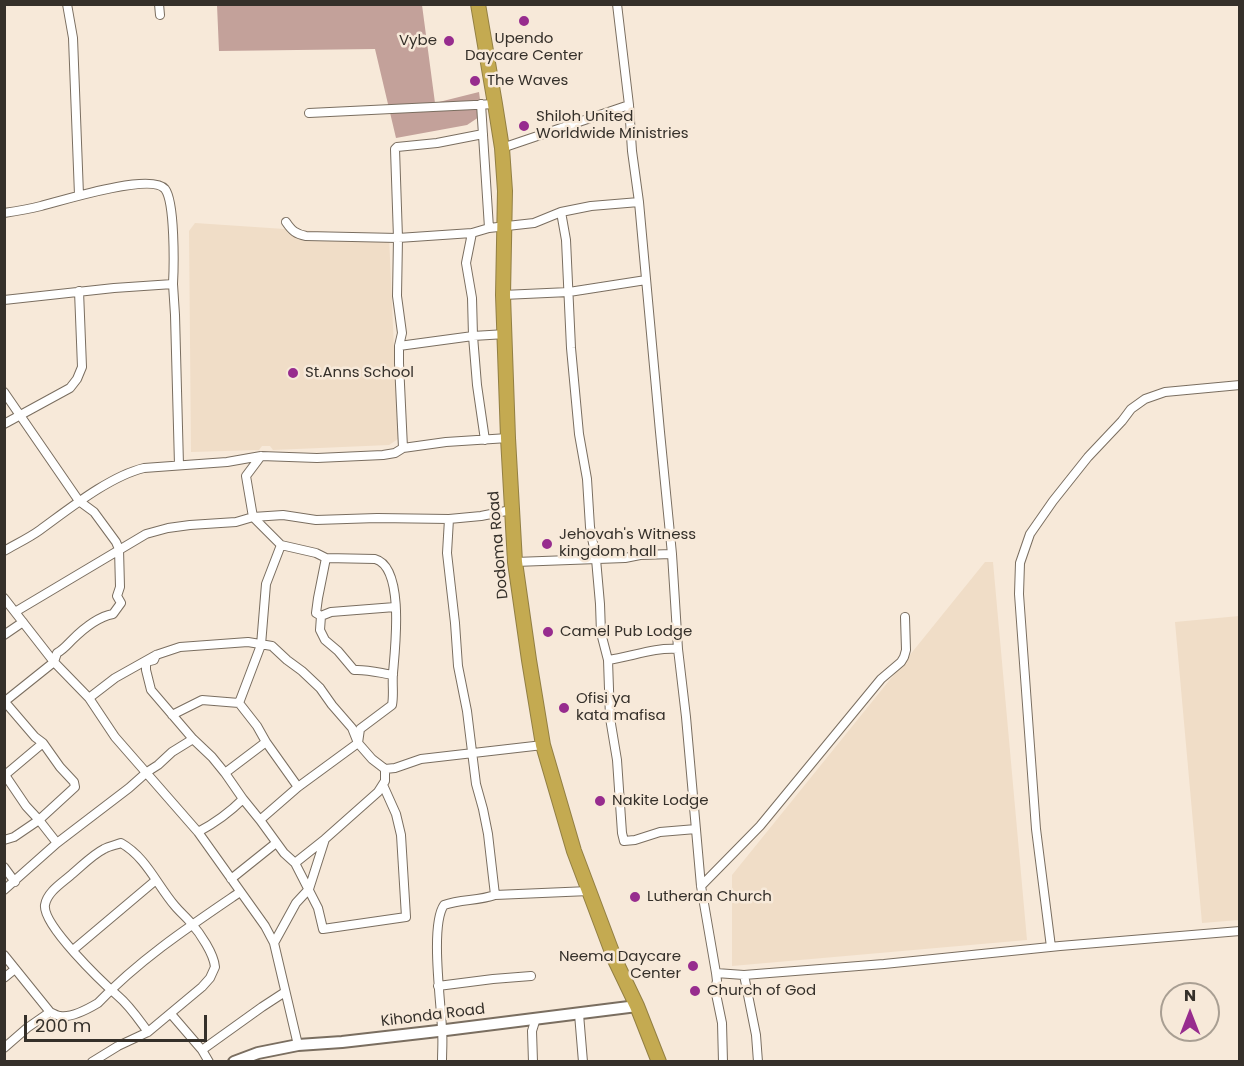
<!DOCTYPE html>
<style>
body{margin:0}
#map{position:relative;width:1244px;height:1066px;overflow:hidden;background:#f7e9d9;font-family:Poppins,sans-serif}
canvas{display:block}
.frame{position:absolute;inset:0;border:6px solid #35302a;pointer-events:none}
.north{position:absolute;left:1160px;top:982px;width:60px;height:60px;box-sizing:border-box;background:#f7e9d9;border:2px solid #a99f93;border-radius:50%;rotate:0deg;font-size:16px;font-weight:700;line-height:24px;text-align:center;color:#35302a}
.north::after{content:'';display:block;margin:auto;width:21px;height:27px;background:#972c8e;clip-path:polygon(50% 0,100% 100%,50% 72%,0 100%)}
.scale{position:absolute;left:24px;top:1015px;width:183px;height:27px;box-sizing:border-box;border:3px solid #35302a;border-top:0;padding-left:8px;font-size:18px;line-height:21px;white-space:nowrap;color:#35302a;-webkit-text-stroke:4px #f7e9d9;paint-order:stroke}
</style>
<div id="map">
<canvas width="1244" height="1066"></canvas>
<div class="frame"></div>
<div class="north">N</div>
<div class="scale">200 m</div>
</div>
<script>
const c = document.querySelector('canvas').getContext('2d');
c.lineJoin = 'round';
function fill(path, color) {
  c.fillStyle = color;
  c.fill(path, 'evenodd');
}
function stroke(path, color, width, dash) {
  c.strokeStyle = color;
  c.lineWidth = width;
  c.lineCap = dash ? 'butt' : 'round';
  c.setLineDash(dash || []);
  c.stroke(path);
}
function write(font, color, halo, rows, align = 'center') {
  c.font = font + ' Poppins,sans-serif';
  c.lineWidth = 5;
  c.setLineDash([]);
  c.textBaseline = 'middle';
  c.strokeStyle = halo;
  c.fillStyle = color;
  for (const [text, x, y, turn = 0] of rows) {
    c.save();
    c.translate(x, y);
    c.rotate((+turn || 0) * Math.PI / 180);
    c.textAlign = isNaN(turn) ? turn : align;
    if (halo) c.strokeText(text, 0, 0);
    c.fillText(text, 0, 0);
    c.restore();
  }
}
fill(new Path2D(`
 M195 223 389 236 398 439 389 445 273 450 270 446H262L259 450 191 452 189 231Z
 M985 562H993L1027 940 732 966V875Z
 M1239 616V920L1202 923 1175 622Z`), '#f0ddc7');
fill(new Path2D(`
 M217 5H422L435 103 479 92 482 115 467 125 396 138 375 49 219 51Z`), '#c3a19a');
const street = new Path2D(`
 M67 4 73 38 79 195
 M159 4 160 15
 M617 4 629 105 632 151 639 202 660 432 672 554 678 649 686 717 701 886 716 973
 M481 104 489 228
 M309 113 495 104
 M502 148 629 105
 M561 212 566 240 571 348 579 434 587 479 590 527 596 559 600 604 601 633 608 660 610 718 617 760 622 833 624 841 635 840 660 832 696 829
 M4 213C17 211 29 209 41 206 61 201 151 172 165 189 175 202 174 266 173 284
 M286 222C292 231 296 234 306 236L398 238 472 233 489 228 534 223 561 212 591 206 639 202
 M472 233 466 263 472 298 473 336 477 385 485 440
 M503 295 569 292 646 280
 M4 300 114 288 173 284 175 315 179 465
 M399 346 473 336 506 334
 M4 392 79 501 94 512 116 542 119 549 120 587 117 596 121 603 113 614C97 617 83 629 72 640 67 645 63 650 57 653L54 662 4 702
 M4 424 70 388 77 379 82 367 79 291
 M403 448 399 363V346L402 333 397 296 398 238 395 149 397 147 437 143 483 134
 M449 519 447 553 455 623 458 666 467 711 476 784 483 809 488 834 495 895
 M4 551C16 544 29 538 40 530 69 509 110 476 144 468L227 462 261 456 317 458 383 455 395 453 403 448 446 442 508 438
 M326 558 318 598 316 613 321 616 320 630 325 640 338 651 354 670C367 669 380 673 393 675
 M515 562 625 558 640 555 672 554
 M4 598 54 662 89 698 115 737 198 832 265 926 274 943 298 1045
 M15 612 146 534 168 528 190 525 236 522 253 517 283 515 316 520 377 518 449 519 481 516 511 510
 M321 616 331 612 395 607
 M4 635 23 622
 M156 655 154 660 146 662V670L151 690 193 739 212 757 225 773 243 799 260 820 284 853 295 863 318 908 323 929 406 917 401 835 396 814 383 785
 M608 660C631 657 654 647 678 649
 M89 698 115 678 156 655 180 647 248 642 272 646 287 660 302 671 320 688 332 705 352 728 358 743 372 759 385 769 395 768 421 759 543 745
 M239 703 261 645 266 584 281 545 253 517 246 476 261 456
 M172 715 202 700 239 703 257 726 266 742 298 787
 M43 743 5 775 26 806 39 820 57 843
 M225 773 266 742
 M260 820 298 787 358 743 360 729 392 705C394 695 392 684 393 673 395 649 405 567 375 559L326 558 316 553 281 545
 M198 832C215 823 229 813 243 799
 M4 840 14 837 39 820 75 787 74 782 60 767 43 743 35 737 5 702
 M295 863 324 840
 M4 867 15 882
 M231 879 276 843
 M701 886 760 826 881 679 901 662 904 657 906 650 905 617
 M4 890 57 843 129 788 147 772 158 765 172 752 193 739
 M274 943 296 903 309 889 325 839 378 792 385 781V769
 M1051 947 1036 829 1019 594 1020 563 1030 534 1053 501 1088 457 1122 421 1131 409 1145 399 1165 392 1240 385
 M73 950 156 880
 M4 955 50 1012C52 1013 58 1016 60 1016 72 1018 88 1009 98 1003 140 959 190 926 240 892
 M744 975 756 1035 758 1062
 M4 978 15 969
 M438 986 493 979 531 976
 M171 1014 202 1050 209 1062
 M579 1014 583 1062
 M4 1048 27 1028 50 1012
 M202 1050 262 1007 285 992
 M92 1062 118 1046 148 1032 202 987 210 978 215 967C214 954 200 933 191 923 186 917 180 912 175 906 157 885 146 857 121 843 116 845 109 846 104 849 92 855 82 866 71 875 62 883 47 892 45 905 42 925 103 983 118 996 130 1006 139 1020 148 1032
 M442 1062C442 1051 443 1040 442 1029 441 1002 430 925 444 905 461 899 478 901 495 895L589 891
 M533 1062 532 1031 536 1018
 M723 1062 722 1023 715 989 717 981 716 973 744 975 884 964 1060 946 1240 931`);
const secondary = new Path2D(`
 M234 1062 258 1053 298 1045 342 1042 438 1031 637 1006`);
const highway = new Path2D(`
 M478 4 495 104 502 148 505 191 503 295 508 438 515 562 529 660 543 745 574 851 615 960 637 1006 659 1062`);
stroke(street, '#7a6e60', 10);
stroke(secondary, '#7a6e60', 14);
stroke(highway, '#927f43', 16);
stroke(street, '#fff', 8);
stroke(secondary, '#fff', 10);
stroke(highway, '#c4aa51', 14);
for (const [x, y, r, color] of [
 [524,21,6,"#972c8e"],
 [449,41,6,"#972c8e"],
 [475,81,6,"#972c8e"],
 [524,126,6,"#972c8e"],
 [293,373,6,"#972c8e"],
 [547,544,6,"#972c8e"],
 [548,632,6,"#972c8e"],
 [564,708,6,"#972c8e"],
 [600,801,6,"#972c8e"],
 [635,897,6,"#972c8e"],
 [693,966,6,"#972c8e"],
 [695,991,6,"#972c8e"]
]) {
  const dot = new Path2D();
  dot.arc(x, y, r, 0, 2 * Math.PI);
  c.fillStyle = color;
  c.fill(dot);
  stroke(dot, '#f7e9d9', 2);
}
write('15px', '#35302a', '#f7e9d9', [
 ["Upendo",524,39,"center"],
 ["Daycare Center",524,56,"center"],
 ["Vybe",437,41,"right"],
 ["The Waves",487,81],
 ["Shiloh United",536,117],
 ["Worldwide Ministries",536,134],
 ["St.Anns School",305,373],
 ["Jehovah's Witness",559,535],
 ["kingdom hall",559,552],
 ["Camel Pub Lodge",560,632],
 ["Ofisi ya",576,699],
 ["kata mafisa",576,716],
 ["Nakite Lodge",612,801],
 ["Lutheran Church",647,897],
 ["Neema Daycare",681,957,"right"],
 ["Center",681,974,"right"],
 ["Church of God",707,991]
], 'left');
write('15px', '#35302a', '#f7e9d9', [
 ["Dodoma Road",499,545,-95],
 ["Kihonda Road",433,1016,-7]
]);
</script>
